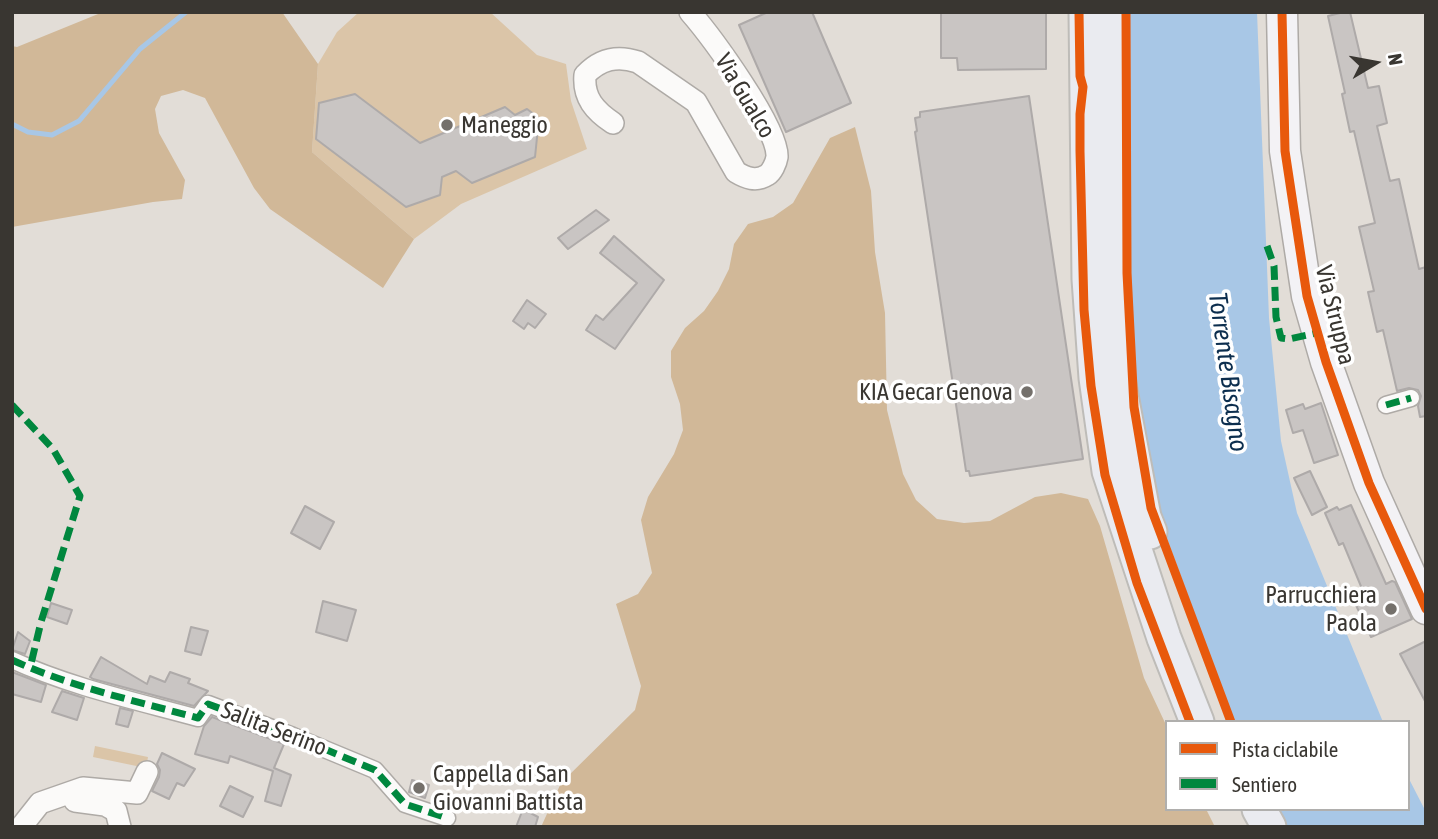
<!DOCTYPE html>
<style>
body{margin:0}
#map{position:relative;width:1438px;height:839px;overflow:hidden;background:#e2ddd7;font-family:"Asap Condensed",sans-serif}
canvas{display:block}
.frame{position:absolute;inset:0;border:14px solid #393631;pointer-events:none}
.legend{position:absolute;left:1165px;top:720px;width:245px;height:91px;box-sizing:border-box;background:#fff;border:2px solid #b0afad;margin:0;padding:9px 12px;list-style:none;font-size:21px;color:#393631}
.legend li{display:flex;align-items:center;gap:14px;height:35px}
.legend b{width:35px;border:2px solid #b0afad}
.north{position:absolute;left:1340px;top:28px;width:70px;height:70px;-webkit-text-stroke:5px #fff;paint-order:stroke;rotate:80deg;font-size:19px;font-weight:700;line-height:28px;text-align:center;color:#393631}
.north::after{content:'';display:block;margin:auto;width:24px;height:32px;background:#393631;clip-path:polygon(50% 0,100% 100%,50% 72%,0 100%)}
</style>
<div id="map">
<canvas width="1438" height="839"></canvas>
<div class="frame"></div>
<ul class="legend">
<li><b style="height:9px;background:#e8590c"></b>Pista ciclabile</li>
<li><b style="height:9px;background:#00873e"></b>Sentiero</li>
</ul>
<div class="north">N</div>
</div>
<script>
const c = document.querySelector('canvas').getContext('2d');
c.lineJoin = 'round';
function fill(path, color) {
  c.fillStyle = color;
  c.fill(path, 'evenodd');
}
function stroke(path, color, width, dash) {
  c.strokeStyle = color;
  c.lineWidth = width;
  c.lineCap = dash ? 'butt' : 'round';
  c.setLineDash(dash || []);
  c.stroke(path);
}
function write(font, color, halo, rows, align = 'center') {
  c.font = font + ' "Asap Condensed",sans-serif';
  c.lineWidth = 7;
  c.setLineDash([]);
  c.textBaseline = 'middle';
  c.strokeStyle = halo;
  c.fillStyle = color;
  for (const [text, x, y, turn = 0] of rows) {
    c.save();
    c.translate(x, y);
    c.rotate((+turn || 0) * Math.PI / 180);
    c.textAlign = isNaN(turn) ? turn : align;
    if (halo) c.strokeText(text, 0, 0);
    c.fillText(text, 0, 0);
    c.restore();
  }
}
fill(new Path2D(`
 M359 12H490L537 55 566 64 571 101 587 149 461 204 414 239 312 152 318 64 337 32Z
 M95 746 148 757 146 768 93 757Z`), '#dbc5a8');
fill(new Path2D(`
 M103 12H282L318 64 312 152 414 239 383 288 270 209 254 188 205 98 183 90 161 96 155 109 159 133 185 180 182 199 153 202 12 227V46L17 47Z
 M855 127 871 191 875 252 885 313 887 410 903 474 916 500 937 519 964 523 990 521 1035 497 1061 493 1088 499 1100 526 1144 678 1167 727V809H1206L1215 827H541L561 783 635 710 641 686 616 604 638 594 652 573 641 520 648 497 674 454 683 430 680 404 671 377V351L685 328 704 311 718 291 729 269 734 244 748 224 773 217 793 203 830 138Z`), '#d1b898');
fill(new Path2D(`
 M1129 12H1257L1269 318 1281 441 1297 513 1383 722H1234L1152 497 1138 407 1130 289Z
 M1408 777 1426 812V827H1281L1274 809H1408Z`), '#a8c7e6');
stroke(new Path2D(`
 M12 124 28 132 52 135 79 121 140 49 186 12`), '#a8c7e6', 5);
const building = new Path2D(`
 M768 12H812L851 103 786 132 739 25Z
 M941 12H1046V69L958 70 957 58H941Z
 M1344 12H1350L1368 88 1379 86 1387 123 1377 126 1390 181 1399 179 1419 269 1426 267V416L1420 417 1418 406 1421 396 1418 390 1409 388 1397 391 1383 330 1377 332 1368 292 1374 291 1359 227 1375 223 1354 131 1350 132 1342 94 1345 93 1328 16Z
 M355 94 420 143 505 107 515 115 527 109 539 118 535 157 472 183 456 171 442 177 440 195 406 207 316 139 319 103Z
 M1029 96 1083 459 970 476 969 471H966L915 132 917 131 915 118 920 117V112Z
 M596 210 609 220 568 249 558 238Z
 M614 236 664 280 615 349 586 330 596 315 603 320 637 283 600 253Z
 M527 300 546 314 535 328 528 323 524 329 513 321Z
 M1321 403 1338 455 1314 463 1303 430 1293 433 1286 410 1303 404 1305 409Z
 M1310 471 1327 507 1312 515 1294 478Z
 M1351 505 1386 584 1392 581 1395 582 1412 619 1371 637 1354 601 1365 596 1343 543 1339 545 1325 513 1337 507 1339 510Z
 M305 506 334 522 320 549 291 533Z
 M323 601 356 610 347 641 316 632Z
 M51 603 72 610 67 624 47 617Z
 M191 627 208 631 201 655 185 651Z
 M18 632 30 641 25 654 12 650Z
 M1426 641V703L1400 654Z
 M101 657 147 684 150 676 165 682 170 672 190 679 188 683 208 691 194 706 93 679 90 677Z
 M12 672 46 685 41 702 12 694Z
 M62 691 84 698 77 720 52 712Z
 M120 708 133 711 128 727 116 724Z
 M212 717 284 744 274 768 291 775 281 806 265 801 273 771 230 756 228 763 195 754 204 726Z
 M162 753 195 769 184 786 177 783 169 799 152 791 159 777 160 770 157 764Z
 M412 780 429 785 425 798 409 792Z
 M230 786 253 797 243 817 220 806Z
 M523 809 538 817 535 827H516Z`);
fill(building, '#c9c5c3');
stroke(building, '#aeaaa9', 2);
const pedestrian = new Path2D(`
 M1386 405 1411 398
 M12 660C71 687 136 701 198 718L208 704 293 736 375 770 405 804 447 818`);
const minor = new Path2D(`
 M613 123C595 111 583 98 585 75 600 59 617 55 638 62L696 102 736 172C746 178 756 182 767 175 772 172 776 163 777 157 779 128 710 35 690 12
 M75 801 105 805 116 811 120 827
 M21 827 40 803 83 788 137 793 147 772`);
const secondary = new Path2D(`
 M1282 12 1285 151 1307 296 1326 362 1369 483 1426 609`);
const primary = new Path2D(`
 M1086 12 1089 279 1096 378 1109 471 1164 638 1197 722
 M1111 12 1113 274 1117 374 1144 517 1150 532
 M1259 809 1269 827`);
stroke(pedestrian, '#aeaaa6', 19);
stroke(minor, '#aeaaa6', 24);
stroke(secondary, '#aeaaa6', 33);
stroke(primary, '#bebcb8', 37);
stroke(pedestrian, '#fbfaf9', 16);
stroke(minor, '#fbfaf9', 21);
stroke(secondary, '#f3f2f5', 30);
stroke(primary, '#eaebf0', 33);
stroke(new Path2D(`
 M1267 246 1274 266 1276 317 1281 338 1289 339 1317 333
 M12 405 53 449 80 496 41 622 30 668
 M1386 405 1411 398
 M12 660C71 687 136 701 198 718L208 704 293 736 375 770 405 804 447 818`), '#00873e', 7, [14, 7]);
stroke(new Path2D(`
 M1079 12 1080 76 1083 87 1080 114V151L1084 310 1091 386 1105 475 1137 583 1190 722
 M1126 12 1127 273 1134 407 1151 508 1231 722
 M1282 12 1285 151 1307 296 1326 362 1369 483 1426 609`), '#e8590c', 9);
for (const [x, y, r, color] of [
 [447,125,7,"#74706b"],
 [1027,392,7,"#74706b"],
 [1391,609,7,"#74706b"],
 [419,788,7,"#74706b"]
]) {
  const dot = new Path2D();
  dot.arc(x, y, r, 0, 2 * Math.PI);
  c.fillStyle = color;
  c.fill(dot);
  stroke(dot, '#fff', 2.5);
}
write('24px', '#393631', '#fff', [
 ["Via Gualco",745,96,59],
 ["Via Struppa",1335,315,76],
 ["Salita Serino",274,729,21]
]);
write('24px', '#393631', '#fff', [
 ["Maneggio",461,125],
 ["KIA Gecar Genova",1013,392,"right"],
 ["Parrucchiera",1377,595,"right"],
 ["Paola",1377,623,"right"],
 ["Cappella di San",433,774],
 ["Giovanni Battista",433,802]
], 'left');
write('italic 26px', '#0c2e4e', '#fff', [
 ["Torrente Bisagno",1228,372,82]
]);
</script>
